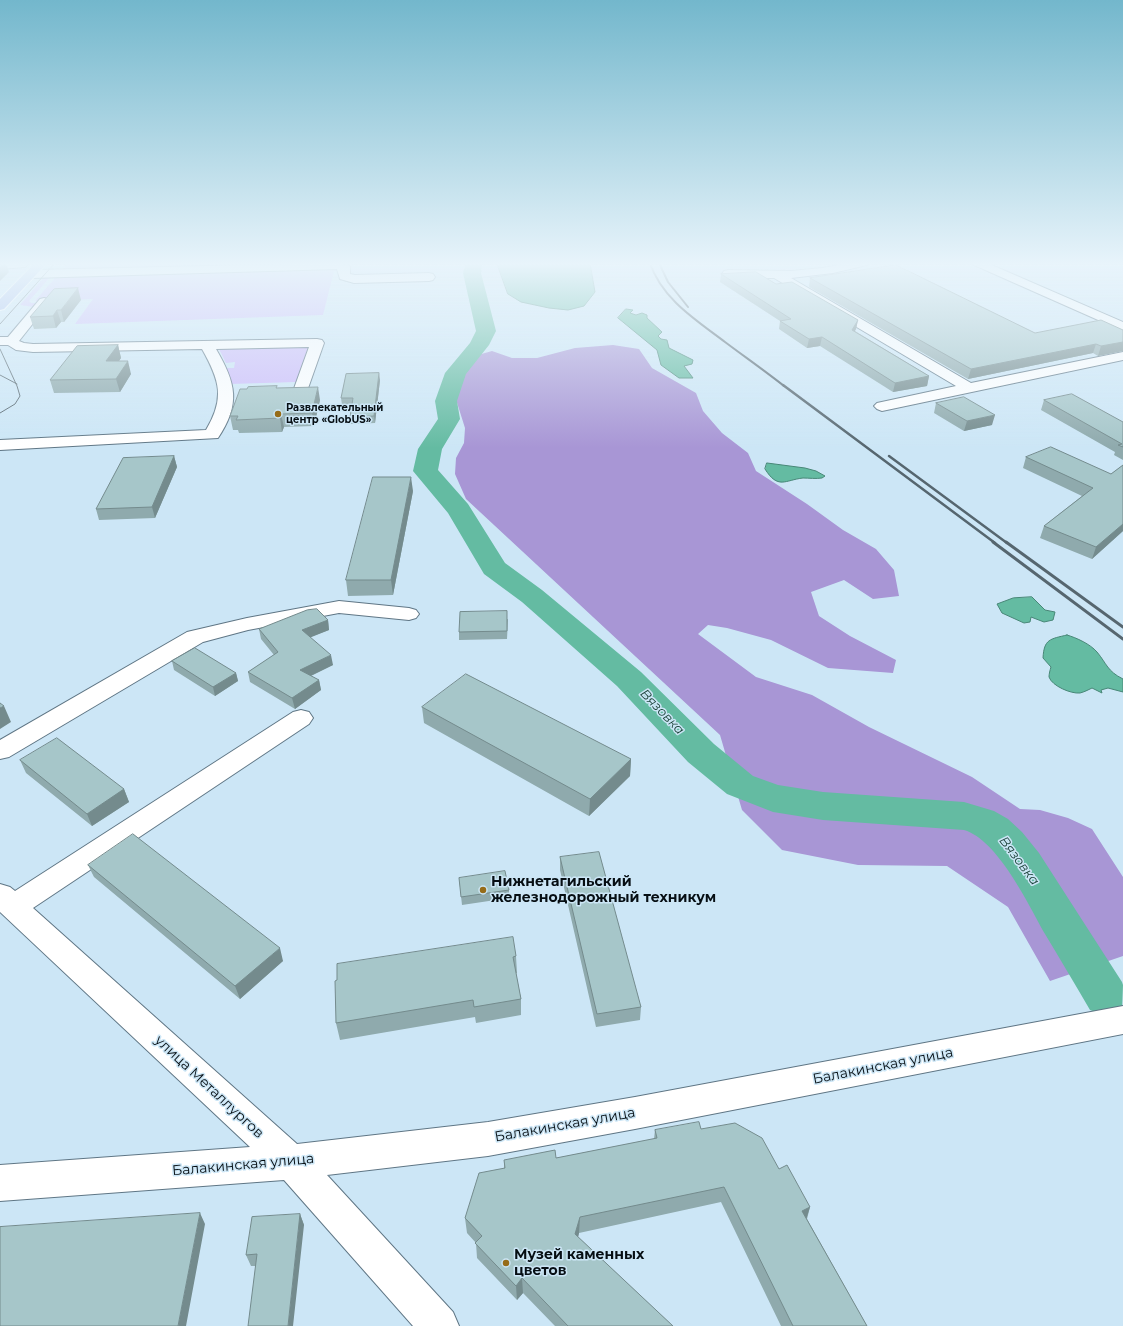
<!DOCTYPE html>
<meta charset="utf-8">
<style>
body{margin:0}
canvas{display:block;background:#cce6f6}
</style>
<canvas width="1123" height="1326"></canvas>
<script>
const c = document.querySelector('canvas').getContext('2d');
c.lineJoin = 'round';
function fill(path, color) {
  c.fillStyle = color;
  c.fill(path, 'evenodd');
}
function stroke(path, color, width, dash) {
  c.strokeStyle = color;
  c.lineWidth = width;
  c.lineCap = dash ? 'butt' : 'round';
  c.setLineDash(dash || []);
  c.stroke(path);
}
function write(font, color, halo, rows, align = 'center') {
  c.font = font + ' Montserrat,sans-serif';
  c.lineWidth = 3;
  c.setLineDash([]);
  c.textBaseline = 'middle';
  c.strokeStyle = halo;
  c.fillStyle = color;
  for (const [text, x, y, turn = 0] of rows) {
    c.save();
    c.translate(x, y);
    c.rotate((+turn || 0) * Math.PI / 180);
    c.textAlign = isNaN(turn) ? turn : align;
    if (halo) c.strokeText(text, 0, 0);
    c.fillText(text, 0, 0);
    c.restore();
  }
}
fill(new Path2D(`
 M68 263H353L351 271H334L323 315 75 324 93 299 35 301Z
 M52 275 29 301 31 303H37L34 307 20 305 45 276Z
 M217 345H309L296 382 230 384 224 368H234L235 362 226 363Z`), '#cdbcfa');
fill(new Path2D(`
 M613 345 639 349 652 368 696 393 703 411 722 433 748 453 756 471 807 504 843 530 876 549 894 570 899 596 873 599 844 580 811 592 819 616 850 636 896 660 893 673 828 668 771 640 727 628 708 625 698 634 756 677 812 695 869 727 972 777 1020 809 1040 810 1068 818 1092 829 1123 877V956L1050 981 1008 907 947 866 858 865 782 850 742 810 720 735 466 499 455 474 456 458 464 443 465 428 453 390 465 375 472 361 478 355 492 351 512 358H537L575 348Z`), '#a896d5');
const water = new Path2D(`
 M497 263H590L595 292 584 306 568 310 549 308 521 302 508 294Z
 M626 309 633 310 630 313 636 315 642 313 647 315V318L662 332 658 336 661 339 667 340 669 348 693 360 692 364 684 366 693 378H679L661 365 657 350 618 318Z
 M767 463 805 468 816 471 825 476 822 478C816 479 809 478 803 478 785 480 778 490 765 469Z
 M1032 597 1045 610 1055 612 1053 620 1044 622 1031 617 1030 622 1024 623 1002 613 997 604 1013 598Z
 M1067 635C1077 638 1090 644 1097 652 1107 664 1107 671 1123 679V692L1108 688 1101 690 1102 693 1092 688C1088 690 1084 692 1080 693 1071 694 1052 686 1049 677 1049 674 1050 670 1051 667L1043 658C1044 639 1050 639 1067 635Z`);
fill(water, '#64bba2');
stroke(water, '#488777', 1);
fill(new Path2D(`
 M466 263H482L481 273 496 331 489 345 466 374 457 401 460 419 442 449 438 470 468 504 505 563 542 590 641 672 714 744 753 776 778 785 823 792 964 802 994 811 1008 819 1022 832 1039 853 1122 982 1123 985 1122 1010 1106 1016 1090 1010C1075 984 1060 959 1045 934 1028 904 998 840 964 830L823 820 773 812 727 794 688 762 617 686 522 602 484 574 448 513 413 471 418 449 438 419 435 401 445 373 470 343 476 331 463 273Z`), '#64bba2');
const minor = new Path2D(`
 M0 263H25L27 265 25 267 0 269Z
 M337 263 348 265 350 267V274L355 275 429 273 433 274 435 277 433 280 429 281 354 283 340 279 337 269 31 278 27 277 25 274 27 271 31 270Z
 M851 263H869L867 265 833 273 791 278 971 383 1123 352V360L882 411 877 409 874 406 877 403 956 386 774 278H728L724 277 722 274 724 271 728 270 791 271 822 268Z
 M972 263H987L1123 322V331L974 265Z
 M44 298 48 299 50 302 19 341 24 343 33 344 317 339 322 340 324 343 306 394 304 397 299 398 294 397 292 394 309 347 216 349C236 383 241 404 218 438L0 450V440L206 430C225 398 220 381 202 349L33 352 16 350 8 345H0V337H8L40 299Z
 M339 601 409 608 416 610 419 614 416 618 409 620 339 613 248 630 203 642 9 757 0 759V740L187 632 247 618Z
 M301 710 309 712 313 718 309 724 33 908 297 1144 488 1122 635 1097 1123 1006V1034L635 1129 488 1156 327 1175 453 1312 459 1326H413L284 1180 0 1201V1165L250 1147 0 912V884L10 887 15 891 293 712Z`);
const major = new Path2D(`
 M35 263H47L4 309 0 310V299Z`);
stroke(minor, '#5f7685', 2);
stroke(major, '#fff', 2);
fill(minor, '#fff');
fill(major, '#a6b9ec');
stroke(new Path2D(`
 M0 324 55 263
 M0 349 17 386 20 396 15 404 0 413
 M0 375 17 384`), '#56666f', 1);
stroke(new Path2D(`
 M650 263C662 299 696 320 725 342 745 357 765 371 784 386
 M659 263 668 282 688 307`), '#56666f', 2);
stroke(new Path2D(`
 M783 385 995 543
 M889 456 1007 543`), '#56666f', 2.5);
stroke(new Path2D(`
 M993 542 1123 639
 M1006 542 1123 627`), '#56666f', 3);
fill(new Path2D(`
 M721 274 776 284 858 320 856 329 855 331 929 376 927 386 893 392 820 346 807 348 779 329 780 321 720 282Z
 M810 278 1035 333 1123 330V351L1098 356 1093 353 968 379 809 287Z
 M81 300 64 322H61L56 328 34 329 30 317Z
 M118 345 121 358 119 361 131 374 120 392 54 393 50 380Z
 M380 380 375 423 351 424 350 417 352 404 342 405 341 398Z
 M277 388 320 400 314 426 284 427 282 432 239 433 238 430H233L230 416Z
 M1044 400 1123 422V460L1114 455 1115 452 1041 410Z
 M936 403 992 425 964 431 934 413Z
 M174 456 177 467 155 518 99 520 96 509Z
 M1026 457 1111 474 1123 465V531L1092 559 1040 538 1044 526 1082 496 1023 468Z
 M413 491 393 595 348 596 346 580Z
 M508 619 507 639 459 640V632Z
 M328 620 329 630 310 637 333 665 311 676 319 680 321 690 295 709 250 682 248 672 274 655 261 639 259 629Z
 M172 661 236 673 238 681 215 696 174 670Z
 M422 707 631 759 630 776 589 816 424 723Z
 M20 760 124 789 129 802 92 826 26 773Z
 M560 857 641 1007 640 1020 596 1027 560 870Z
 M88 865 283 961 240 999 94 877Z
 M459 878 509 890V898L462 905Z
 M516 956 517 973H516L521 999V1015L476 1023 475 1017 340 1040 336 1023 337 980Z
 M701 1129 779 1169 810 1207 807 1219 867 1326H781L721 1202 579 1233 578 1237 673 1326H555L523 1293 517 1300 477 1258 476 1243 467 1233 465 1218 504 1168V1160L556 1158 654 1139 655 1130Z
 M300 1214 304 1225 255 1266H251L246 1255Z`), '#8faaad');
fill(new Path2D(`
 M5 263H6L9 272 0 281V268Z
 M78 288 81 300 64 322 61 310Z
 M57 310 61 322 56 328 53 316Z
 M858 320 856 329 850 339 852 330Z
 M822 337 820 346 807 348 809 339Z
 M1123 342V351L1098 356 1101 346Z
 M1096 344 1093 353 968 379 971 369Z
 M118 345 121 358 110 374 106 361Z
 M128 361 131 374 120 392 116 379Z
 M379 373 380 380 375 423 374 416Z
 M929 376 927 386 893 392 895 383Z
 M318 387 320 400 314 426 312 413Z
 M281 414 284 427 282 432 280 418Z
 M995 415 992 425 964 431 967 421Z
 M174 456 177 467 155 518 152 507Z
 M411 477 413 491 393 595 391 580Z
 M1123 524V531L1092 559 1096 547Z
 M328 620 329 630 304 640 302 630Z
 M331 655 333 665 302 680 300 670Z
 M236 673 238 681 215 696 213 687Z
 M319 680 321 690 295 709 292 698Z
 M4 706 11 722 0 729V708Z
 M631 759 630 776 589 816 590 799Z
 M124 789 129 802 92 826 87 814Z
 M280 948 283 961 240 999 235 986Z
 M810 1207 805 1223 802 1211Z
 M200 1213 205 1224 186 1326H178Z
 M300 1214 304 1225 293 1326H288Z
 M580 1217 579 1233 575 1249V1234Z
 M522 1278 523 1293 517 1300 516 1286Z`), '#748b8d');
const building = new Path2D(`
 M0 263H5L0 268Z
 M896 265 1035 333 1101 320 1123 330V342L1101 346 1096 344 971 369 810 278Z
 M756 272 776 284 792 282 858 320 852 330 929 376 895 383 822 337 809 339 780 321 791 319 721 274Z
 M78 288 61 310H57L53 316 30 317 54 289Z
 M118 345 106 361H128L116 379 50 380 77 346Z
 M379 373 374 416 350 417 353 398H341L346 374Z
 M277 386 276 388 318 387 312 413 281 414 280 418 236 420 238 416H230L240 389H247L248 387Z
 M1072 394 1123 422V447L1118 445 1122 444 1044 400Z
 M964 397 995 415 967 421 936 403Z
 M1051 447 1111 474 1123 465V524L1096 547 1044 526 1093 488 1026 457Z
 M174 456 152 507 96 509 123 458Z
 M373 477H411L391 580H346Z
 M317 609 328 620 302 630 331 655 300 670 319 680 292 698 248 672 278 652 259 629 307 610Z
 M507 611V631L459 632 460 612Z
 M195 648 236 673 213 687 172 661Z
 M466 674 631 759 590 799 422 707Z
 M0 703 4 706 0 708Z
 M57 738 124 789 87 814 20 760Z
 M133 834 280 948 235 986 88 865Z
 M599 852 641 1007 597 1014 560 857Z
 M505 871 509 890 461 897 459 878Z
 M513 937 516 956 513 957 521 999 474 1007 473 1000 336 1023 335 981 337 980V964Z
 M699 1122 701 1129 735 1123 762 1138 779 1169 787 1165 810 1207 802 1211 867 1326H793L724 1187 580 1217 575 1234 673 1326H568L522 1278 516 1286 475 1243 482 1236 465 1218 479 1173 505 1168 504 1160 555 1150 556 1158 657 1138 655 1130Z
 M200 1213 178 1326H0V1227Z
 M300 1214 288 1326H248L257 1254 246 1255 252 1217Z`);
fill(building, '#a6c6c9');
stroke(building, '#748b8d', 1);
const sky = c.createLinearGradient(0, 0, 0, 448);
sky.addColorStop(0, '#73b7cc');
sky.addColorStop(0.59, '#e8f4fb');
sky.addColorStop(1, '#e8f4fb00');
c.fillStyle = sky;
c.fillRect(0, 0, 1123, 448);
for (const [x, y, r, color] of [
 [278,414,4,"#966c18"],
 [483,890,4,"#966c18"],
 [506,1263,4,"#966c18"]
]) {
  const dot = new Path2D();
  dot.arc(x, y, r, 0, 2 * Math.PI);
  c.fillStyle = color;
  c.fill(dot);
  stroke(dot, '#cce6f6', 1.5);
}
write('bold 10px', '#060e13', '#cce6f6', [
 ["Развлекательный",286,408],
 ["центр «GlobUS»",286,420]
], 'left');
write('italic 13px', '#173e34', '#cce6f6', [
 ["Вязовка",662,712,46],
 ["Вязовка",1019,861,53]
]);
write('bold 14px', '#060e13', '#cce6f6', [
 ["Нижнетагильский",491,882],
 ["железнодорожный техникум",491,898],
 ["Музей каменных",514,1255],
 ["цветов",514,1271]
], 'left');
write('14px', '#060e13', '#cce6f6', [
 ["Балакинская улица",883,1066,-11],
 ["улица Металлургов",209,1087,43],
 ["Балакинская улица",565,1125,-10],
 ["Балакинская улица",243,1165,-5]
]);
</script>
